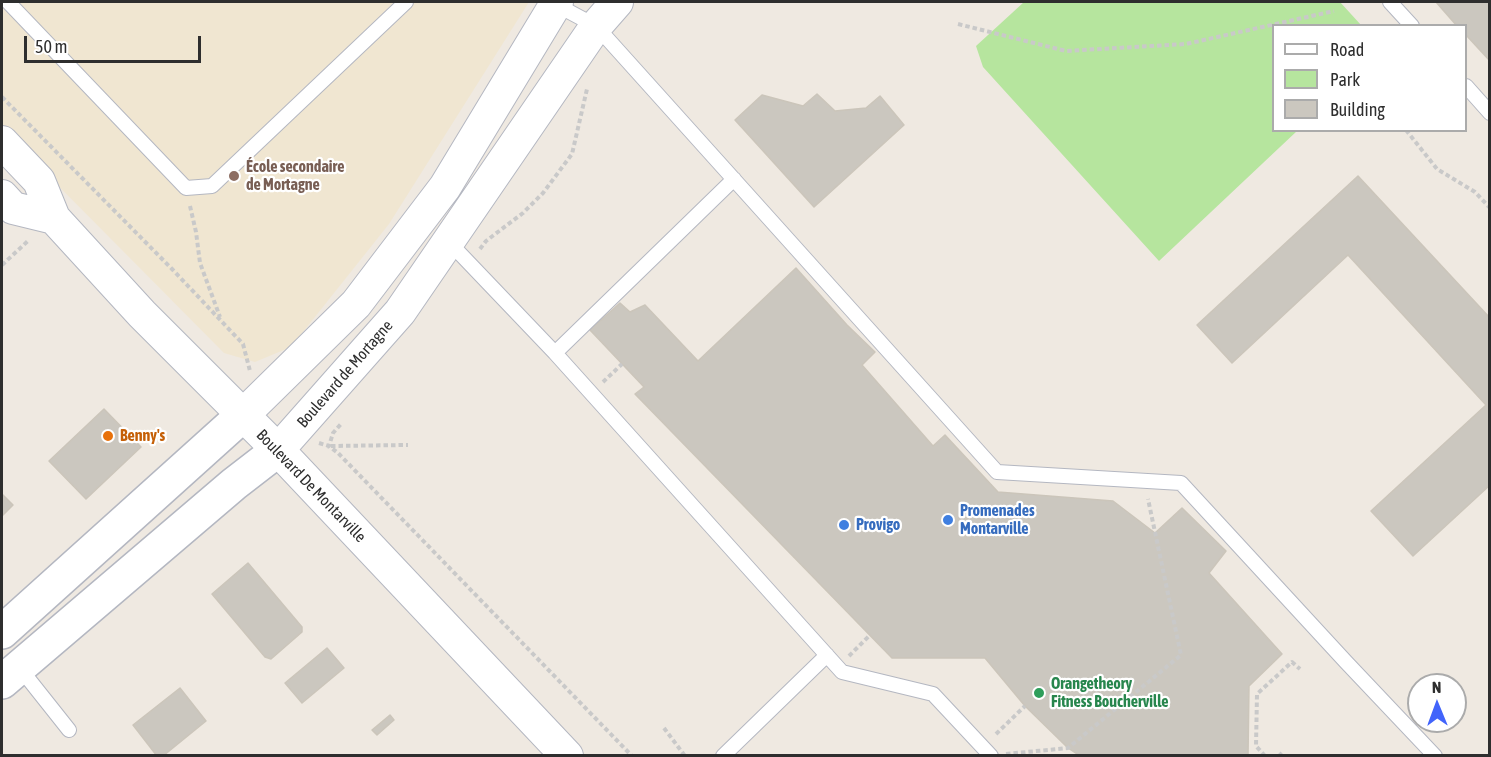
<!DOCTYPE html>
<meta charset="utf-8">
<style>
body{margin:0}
#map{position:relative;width:1491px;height:757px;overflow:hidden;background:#efe9e1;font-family:"Asap Condensed",sans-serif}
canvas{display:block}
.frame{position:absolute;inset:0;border:3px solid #2e2e2e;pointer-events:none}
.legend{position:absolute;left:1272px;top:24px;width:195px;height:108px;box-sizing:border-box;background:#fff;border:2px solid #ababab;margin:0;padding:8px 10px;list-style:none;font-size:18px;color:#2e2e2e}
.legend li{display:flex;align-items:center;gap:12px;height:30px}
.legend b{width:30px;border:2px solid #ababab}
.north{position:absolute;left:1407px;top:673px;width:60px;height:60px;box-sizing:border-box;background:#fff;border:2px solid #ababab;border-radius:50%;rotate:359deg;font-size:16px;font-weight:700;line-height:24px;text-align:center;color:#2e2e2e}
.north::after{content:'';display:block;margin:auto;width:21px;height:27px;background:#4264fb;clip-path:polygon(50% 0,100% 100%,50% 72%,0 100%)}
.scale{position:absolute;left:24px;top:36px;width:177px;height:27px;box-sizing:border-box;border:3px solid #2e2e2e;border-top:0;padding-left:8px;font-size:18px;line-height:21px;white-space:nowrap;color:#2e2e2e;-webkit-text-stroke:4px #fff;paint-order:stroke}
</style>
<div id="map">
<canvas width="1491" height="757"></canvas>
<div class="frame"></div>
<ul class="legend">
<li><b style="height:8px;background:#fff"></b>Road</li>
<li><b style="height:16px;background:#b6e59e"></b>Park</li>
<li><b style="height:16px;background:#cbc7bf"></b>Building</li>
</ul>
<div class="north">N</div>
<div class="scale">50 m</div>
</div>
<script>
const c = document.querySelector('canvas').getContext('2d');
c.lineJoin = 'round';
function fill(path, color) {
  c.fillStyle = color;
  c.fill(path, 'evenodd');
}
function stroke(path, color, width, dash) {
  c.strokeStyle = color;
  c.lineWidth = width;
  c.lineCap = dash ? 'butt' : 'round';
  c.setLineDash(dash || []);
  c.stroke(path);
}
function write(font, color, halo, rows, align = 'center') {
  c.font = font + ' "Asap Condensed",sans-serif';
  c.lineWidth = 4.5;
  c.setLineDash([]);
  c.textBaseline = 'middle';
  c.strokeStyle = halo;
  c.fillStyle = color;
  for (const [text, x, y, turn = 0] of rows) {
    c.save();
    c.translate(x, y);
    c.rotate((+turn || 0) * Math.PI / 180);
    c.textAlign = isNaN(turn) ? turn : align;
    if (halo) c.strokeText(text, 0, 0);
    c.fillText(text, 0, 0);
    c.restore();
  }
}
fill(new Path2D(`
 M2 2H529L389 224 291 347 255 362 224 353 2 129Z`), '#f0e6d1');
fill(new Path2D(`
 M1024 2H1340L1361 25 1274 26V130L1297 131 1159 261 983 67 976 46Z`), '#b6e59e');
const building = new Path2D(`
 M1436 2H1490V61L1466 35V26H1457Z
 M817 94 835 111 866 108 880 96 904 125 814 207 735 120 762 95 803 106Z
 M1358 176 1490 318V485L1413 556 1371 511 1486 405 1348 255 1232 363 1197 325Z
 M796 268 847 325 875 352 862 365 933 446 945 435 998 492 1113 501 1155 533 1182 508 1226 551 1209 573 1282 654 1249 686 1248 756H1076L1077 754 1068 748 1025 706 985 658H892L635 394 644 387 590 330 620 303 630 312 645 305 698 361Z
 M104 409 141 447 86 499 49 461Z
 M2 494 13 505 2 516Z
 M248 563 302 627V632L271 659 265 657 212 594Z
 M327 648 344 668 302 703 285 683Z
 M180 688 206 721 163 756H157L133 725Z
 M390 715 394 720 377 735 372 730Z`);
fill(building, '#cbc7bf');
stroke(building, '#cbc5ba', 1.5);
const service = new Path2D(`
 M8 2 186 188 212 186 406 2
 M1390 2 1412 26
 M553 3 596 26 997 472 1181 483 1346 662 1435 756
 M1466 86 1490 113
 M449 242 555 353 842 672 933 694 991 756
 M555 353 734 179
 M19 667 69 730
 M723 756 827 655`);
const tertiary = new Path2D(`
 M2 142 39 181 54 218 142 314 278 450 567 756
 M2 196 13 208 54 218
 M243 415 356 304 445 187 557 2
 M278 450 400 312 596 26 617 2`);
const secondary = new Path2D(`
 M2 632 243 415
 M2 682 234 484 278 450`);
stroke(service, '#b4b7c1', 16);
stroke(tertiary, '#b4b7c1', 34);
stroke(secondary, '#b4b7c1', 36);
stroke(new Path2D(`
 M958 24 1066 51 1186 44 1334 11
 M2 97 172 269 243 344 250 371
 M1406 130 1437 169 1475 192 1490 208
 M190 206 196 232 200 263 220 317
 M480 249 486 241 523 213 543 193 572 154 587 89
 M2 265 29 240
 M603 382 622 364
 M319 443 329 446 338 453 632 756
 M331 446 408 445
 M327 447 329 446 333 433 341 424
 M849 656 870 635
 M664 728 685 756
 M996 734 1025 706
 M1006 754 1068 748 1181 655 1148 499
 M1265 756 1256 746 1257 694 1292 662 1300 669
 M1279 756 1282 753`), '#c9c9c9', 4, [4.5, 3]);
stroke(service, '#fff', 14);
stroke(tertiary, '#fff', 32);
stroke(secondary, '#fff', 33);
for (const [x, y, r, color] of [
 [234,176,6,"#8d6e63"],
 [108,436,6,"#e8710a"],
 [948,520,6,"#3f7fe0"],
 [844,525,6,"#3f7fe0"],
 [1039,693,6,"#2e9e5b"]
]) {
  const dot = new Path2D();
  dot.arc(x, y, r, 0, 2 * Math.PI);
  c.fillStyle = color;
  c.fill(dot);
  stroke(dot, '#fff', 2);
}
write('bold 16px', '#785e54', '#fff', [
 ["École secondaire",246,167],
 ["de Mortagne",246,185]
], 'left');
write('16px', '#2e2e2e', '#fff', [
 ["Boulevard de Mortagne",345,374,-49],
 ["Boulevard De Montarville",311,486,46]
]);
write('bold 16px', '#c56008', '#fff', [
 ["Benny's",120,436]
], 'left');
write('bold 16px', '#366cbe', '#fff', [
 ["Promenades",960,511],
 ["Montarville",960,529],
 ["Provigo",856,525]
], 'left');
write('bold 16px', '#27864d', '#fff', [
 ["Orangetheory",1051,684],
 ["Fitness Boucherville",1051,702]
], 'left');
</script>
